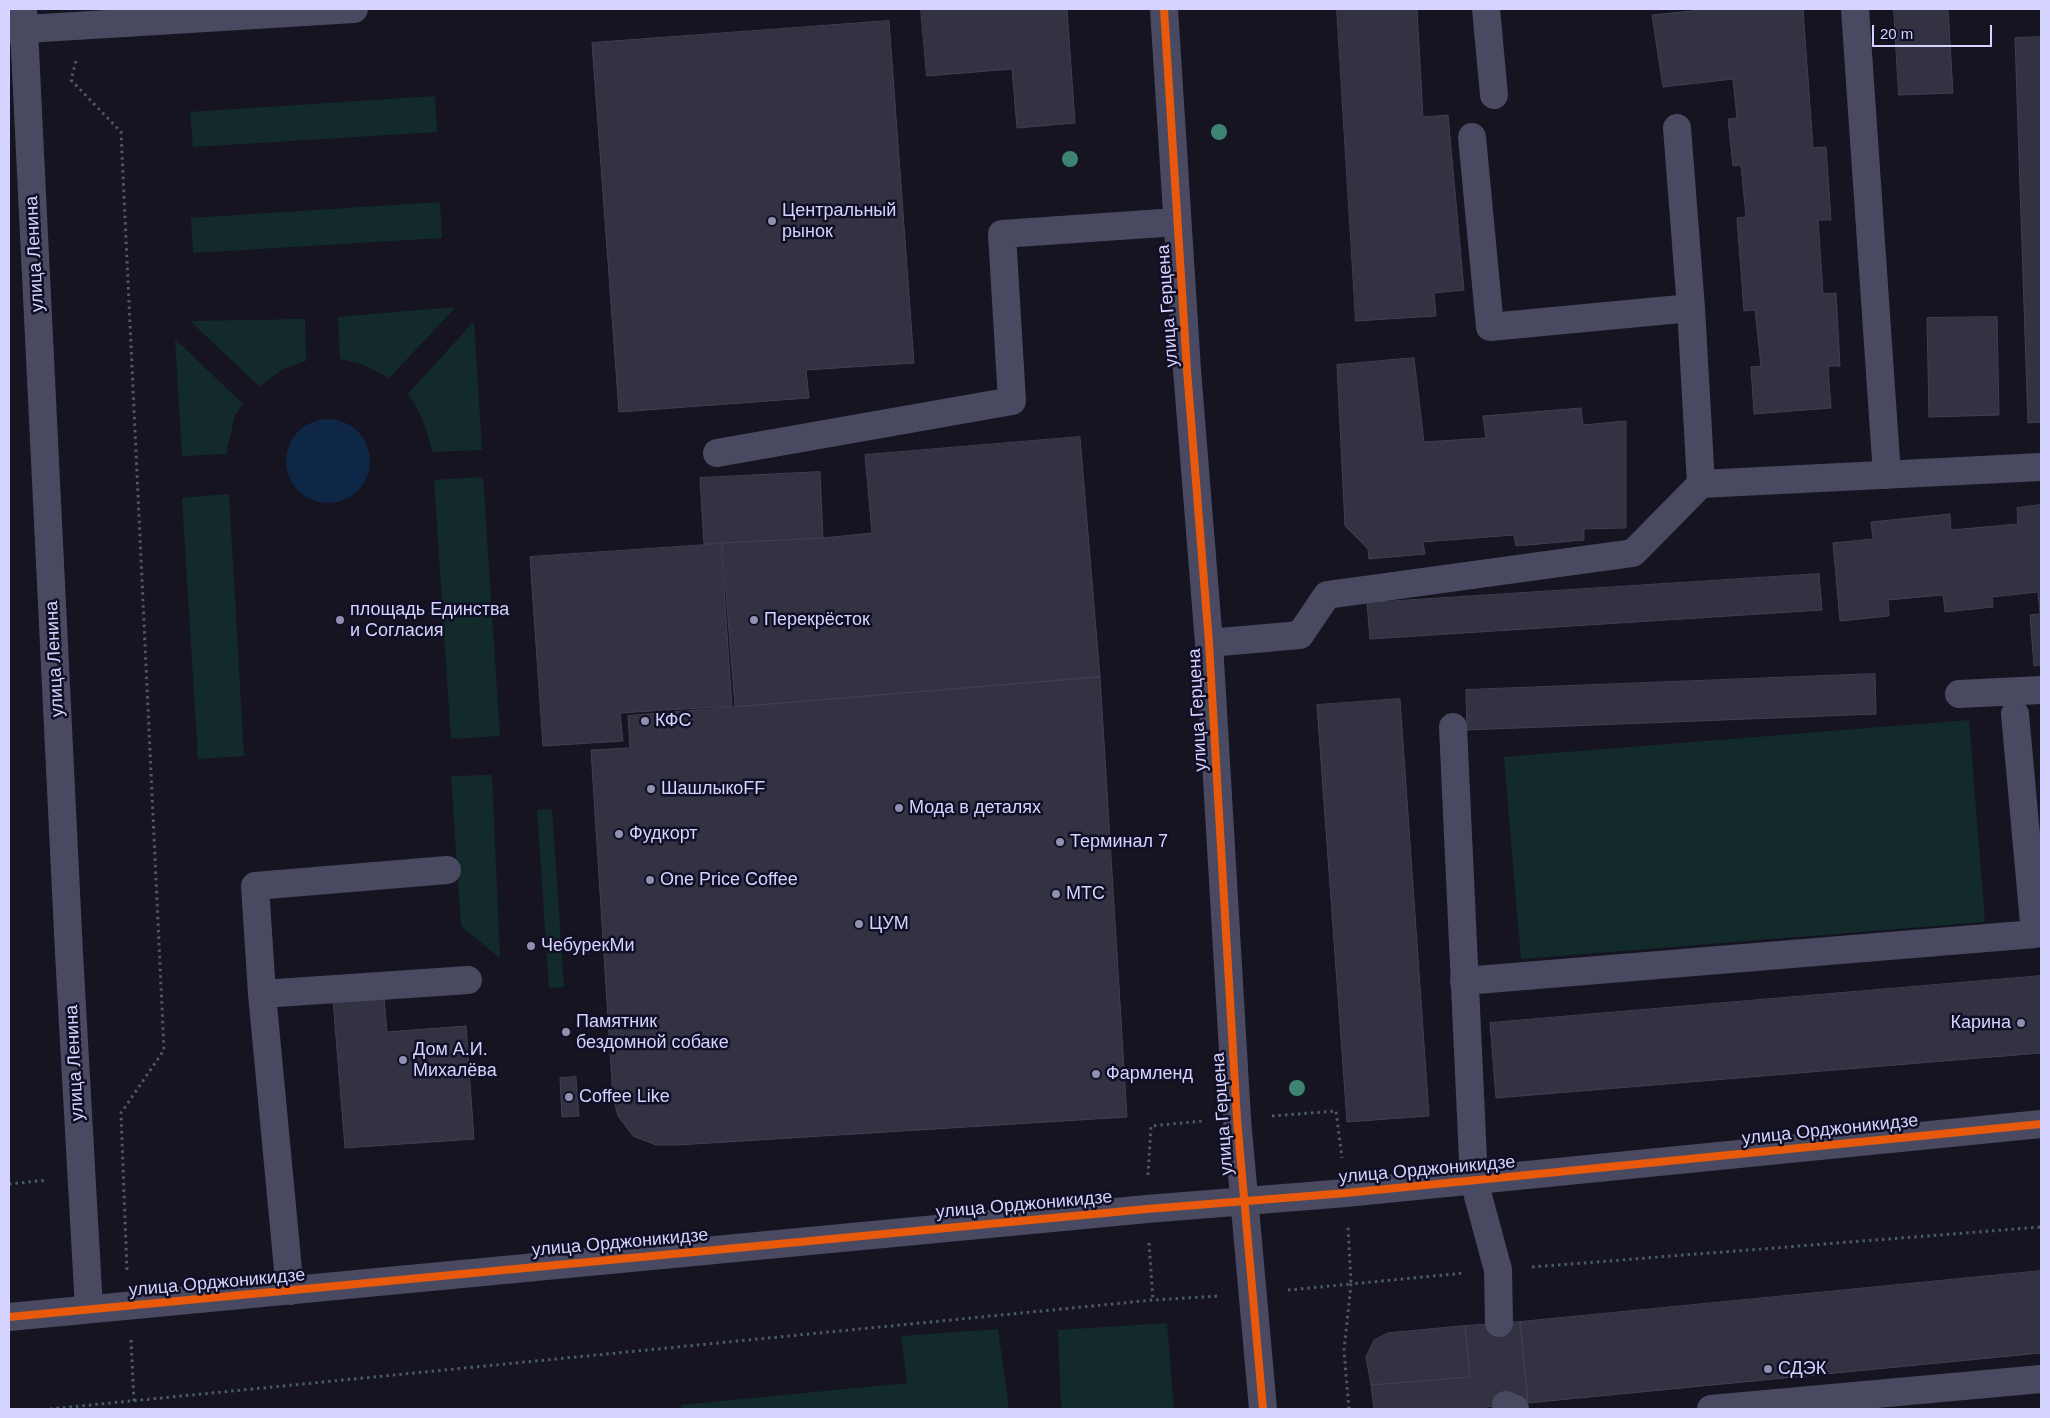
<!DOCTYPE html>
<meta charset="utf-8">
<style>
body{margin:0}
#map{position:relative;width:2050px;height:1418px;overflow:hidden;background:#151420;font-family:Helvetica,sans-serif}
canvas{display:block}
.frame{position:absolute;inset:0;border:10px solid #d5d3ff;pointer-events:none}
.scale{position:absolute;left:1872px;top:25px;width:120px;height:22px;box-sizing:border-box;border:2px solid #d5d3ff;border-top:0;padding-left:6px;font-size:15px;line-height:18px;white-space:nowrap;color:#d5d3ff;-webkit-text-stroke:4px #110f25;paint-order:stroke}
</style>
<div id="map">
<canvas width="2050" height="1418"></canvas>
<div class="frame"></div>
<div class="scale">20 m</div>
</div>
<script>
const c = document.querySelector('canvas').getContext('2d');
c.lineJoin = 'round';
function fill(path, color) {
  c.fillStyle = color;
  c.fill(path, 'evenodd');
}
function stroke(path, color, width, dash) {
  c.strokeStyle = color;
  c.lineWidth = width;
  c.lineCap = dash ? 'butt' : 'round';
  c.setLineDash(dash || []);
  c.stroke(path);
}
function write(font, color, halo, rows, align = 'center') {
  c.font = font + ' Helvetica,sans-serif';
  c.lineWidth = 5;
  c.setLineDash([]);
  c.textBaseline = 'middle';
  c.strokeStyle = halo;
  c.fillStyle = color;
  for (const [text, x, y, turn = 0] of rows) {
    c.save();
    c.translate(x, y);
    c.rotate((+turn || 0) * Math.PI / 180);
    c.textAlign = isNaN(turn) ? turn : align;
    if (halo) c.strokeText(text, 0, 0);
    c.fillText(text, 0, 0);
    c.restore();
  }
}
fill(new Path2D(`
 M435 96 437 132 193 147 190 112Z
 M440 202 442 238 193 253 191 218Z
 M456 307 389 378 362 364 340 359 338 317Z
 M305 319 306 361 283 369 259 386 190 321Z
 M474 321 482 450 432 452C428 430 421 413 408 394Z
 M175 339 243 404 235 415 226 454 182 456Z
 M483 477 500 736 451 739 434 480Z
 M229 494 244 756 198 759 182 498Z
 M1969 720 1985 922 1521 959 1504 757Z
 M492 775 500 958 461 926 451 776Z
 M552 809 564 987 549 988 537 810Z
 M1167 1323 1174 1409H1061L1058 1330Z
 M998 1329 1009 1409H681V1405L907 1383 901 1336Z`), '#122b2a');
fill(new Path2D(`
 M286 461a42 42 0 1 1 84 0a42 42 0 1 1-84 0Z`), '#0f2746');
const building = new Path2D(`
 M921 9H1067L1075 123 1017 128 1012 69 927 76Z
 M1337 9H1417L1423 117 1448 115 1464 290 1434 293 1436 316 1356 321Z
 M1692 9H1803L1813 148 1826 147 1831 220H1818L1823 294 1836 293 1840 366H1828L1831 408 1754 414 1751 367 1761 366 1755 310 1744 311 1737 218 1746 217 1741 165 1733 166 1728 119 1737 118 1733 79 1663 87 1652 15 1692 11Z
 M1894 9H1948L1953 93 1899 95Z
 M889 21 914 363 806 370 809 398 619 412 592 43Z
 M2041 37V422L2028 423 2015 38Z
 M1997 317 1999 415 1929 417 1927 318Z
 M1414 358 1424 442 1486 438 1483 416 1581 408 1583 425 1626 421V528L1584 529V540L1516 546 1514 535 1423 542 1425 554 1369 559 1368 549 1345 526 1337 365Z
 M1080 437 1100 677 735 707 722 543 823 538 872 533 865 455Z
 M820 472 823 538 704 544 700 478Z
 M2041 505V665L2034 666 2030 615 2040 614 2038 592 1992 597 1993 607 1945 612 1943 595 1888 600 1889 616 1840 621 1833 543 1873 539 1871 522 1950 514 1951 530 2018 524 2017 508Z
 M721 544 732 706 620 713 623 741 543 746 530 557Z
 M1819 574 1822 610 1370 639 1367 603Z
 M1875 674 1876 714 1467 730 1466 690Z
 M1100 677 1127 1117 678 1145H656L633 1136 618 1116 613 1098 591 750 630 748 628 716Z
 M1400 699 1429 1116 1347 1122 1317 705Z
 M2041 976V1053L1496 1098 1490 1023Z
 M384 997 387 1032 466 1026 474 1139 345 1148 333 1000Z
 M576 1077 579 1116 562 1117 560 1078Z
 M2041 1271V1353L1528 1403 1520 1322Z
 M1520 1322 1528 1403 1486 1407V1409H1374L1371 1385 1470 1377 1465 1326Z
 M1465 1326 1470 1377 1371 1385 1366 1357 1374 1340 1388 1333Z`);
fill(building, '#333242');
stroke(building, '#403e54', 1);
stroke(new Path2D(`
 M1499 1323 1506 1405`), '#323141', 28, [28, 14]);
stroke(new Path2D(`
 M76 61 71 80 121 132 164 1050 121 1113 127 1271
 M1272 1116 1336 1111 1342 1158
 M1148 1175 1151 1126 1203 1121
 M9 1184 48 1180
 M1149 1243 1153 1300
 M1532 1267 2041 1227
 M1288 1290 1351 1284 1348 1226
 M131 1340 134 1402
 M50 1409 1153 1300 1219 1296
 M1349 1409 1344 1351 1351 1284 1464 1273`), '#4a5a67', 3, [2.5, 4]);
stroke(new Path2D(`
 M23 9 69 953 89 1309
 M1164 9 1187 370 1209 643 1237 1119 1263 1409
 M1486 9 1494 95
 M1855 9 1887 475
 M9 30 354 9
 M1472 137 1490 327 1691 308 1677 128
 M1691 308 1701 484 2041 467
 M717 453 1012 401 1002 234 1177 222
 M1209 643 1300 635 1327 595 1633 553 1701 484
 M1959 694 2041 690
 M1453 727 1474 1181 1498 1270 1499 1323
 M1464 981 2035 934 2015 714
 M262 994 255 886 447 870
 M290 1291 262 994 468 980
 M9 1317 1147 1209 1346 1193 2041 1124
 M1506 1405 1515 1409
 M1711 1409 2041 1379`), '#494a61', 28);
stroke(new Path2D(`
 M1164 9 1187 370 1209 643 1237 1119 1263 1409
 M9 1317 1147 1209 1346 1193 2041 1124`), '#e8590c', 8);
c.fillStyle = '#3e8472';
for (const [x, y] of [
 [1219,132],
 [1070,159],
 [1297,1088]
]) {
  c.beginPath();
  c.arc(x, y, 8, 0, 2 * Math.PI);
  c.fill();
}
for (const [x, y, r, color] of [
 [772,221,5,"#9290b1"],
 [340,620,5,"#9290b1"],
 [754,620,5,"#9290b1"],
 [645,721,5,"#9290b1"],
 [651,789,5,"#9290b1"],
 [899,808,5,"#9290b1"],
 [619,834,5,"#9290b1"],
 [1060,842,5,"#9290b1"],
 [650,880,5,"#9290b1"],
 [1056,894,5,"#9290b1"],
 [859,924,5,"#9290b1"],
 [531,946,5,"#9290b1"],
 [2021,1023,5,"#9290b1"],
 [566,1032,5,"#9290b1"],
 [403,1060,5,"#9290b1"],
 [1096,1074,5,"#9290b1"],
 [569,1097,5,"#9290b1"],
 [1768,1369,5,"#9290b1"]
]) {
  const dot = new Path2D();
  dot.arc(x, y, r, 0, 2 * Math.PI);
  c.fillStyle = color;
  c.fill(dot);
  stroke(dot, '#110f25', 2);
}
write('18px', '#d5d3ff', '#110f25', [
 ["Центральный",782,211],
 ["рынок",782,232],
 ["площадь Единства",350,610],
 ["и Согласия",350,631],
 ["Перекрёсток",764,620],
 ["КФС",655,721],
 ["ШашлыкoFF",661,789],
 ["Мода в деталях",909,808],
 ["Фудкорт",629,834],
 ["Терминал 7",1070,842],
 ["One Price Coffee",660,880],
 ["МТС",1066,894],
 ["ЦУМ",869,924],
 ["ЧебурекМи",541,946],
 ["Памятник",576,1022],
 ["бездомной собаке",576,1043],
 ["Карина",2011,1023,"right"],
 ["Дом А.И.",413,1050],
 ["Михалёва",413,1071],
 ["Фармленд",1106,1074],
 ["Coffee Like",579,1097],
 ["СДЭК",1778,1369]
], 'left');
write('18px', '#d5d3ff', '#110f25', [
 ["улица Ленина",35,254,-93],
 ["улица Герцена",1168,306,-94],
 ["улица Ленина",55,659,-93],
 ["улица Герцена",1198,710,-93],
 ["улица Ленина",75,1063,-93],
 ["улица Герцена",1223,1114,-94],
 ["улица Орджоникидзе",1830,1130,-6],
 ["улица Орджоникидзе",1427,1170,-5],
 ["улица Орджоникидзе",1024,1205,-5],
 ["улица Орджоникидзе",620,1243,-5],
 ["улица Орджоникидзе",217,1283,-5]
]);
</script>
